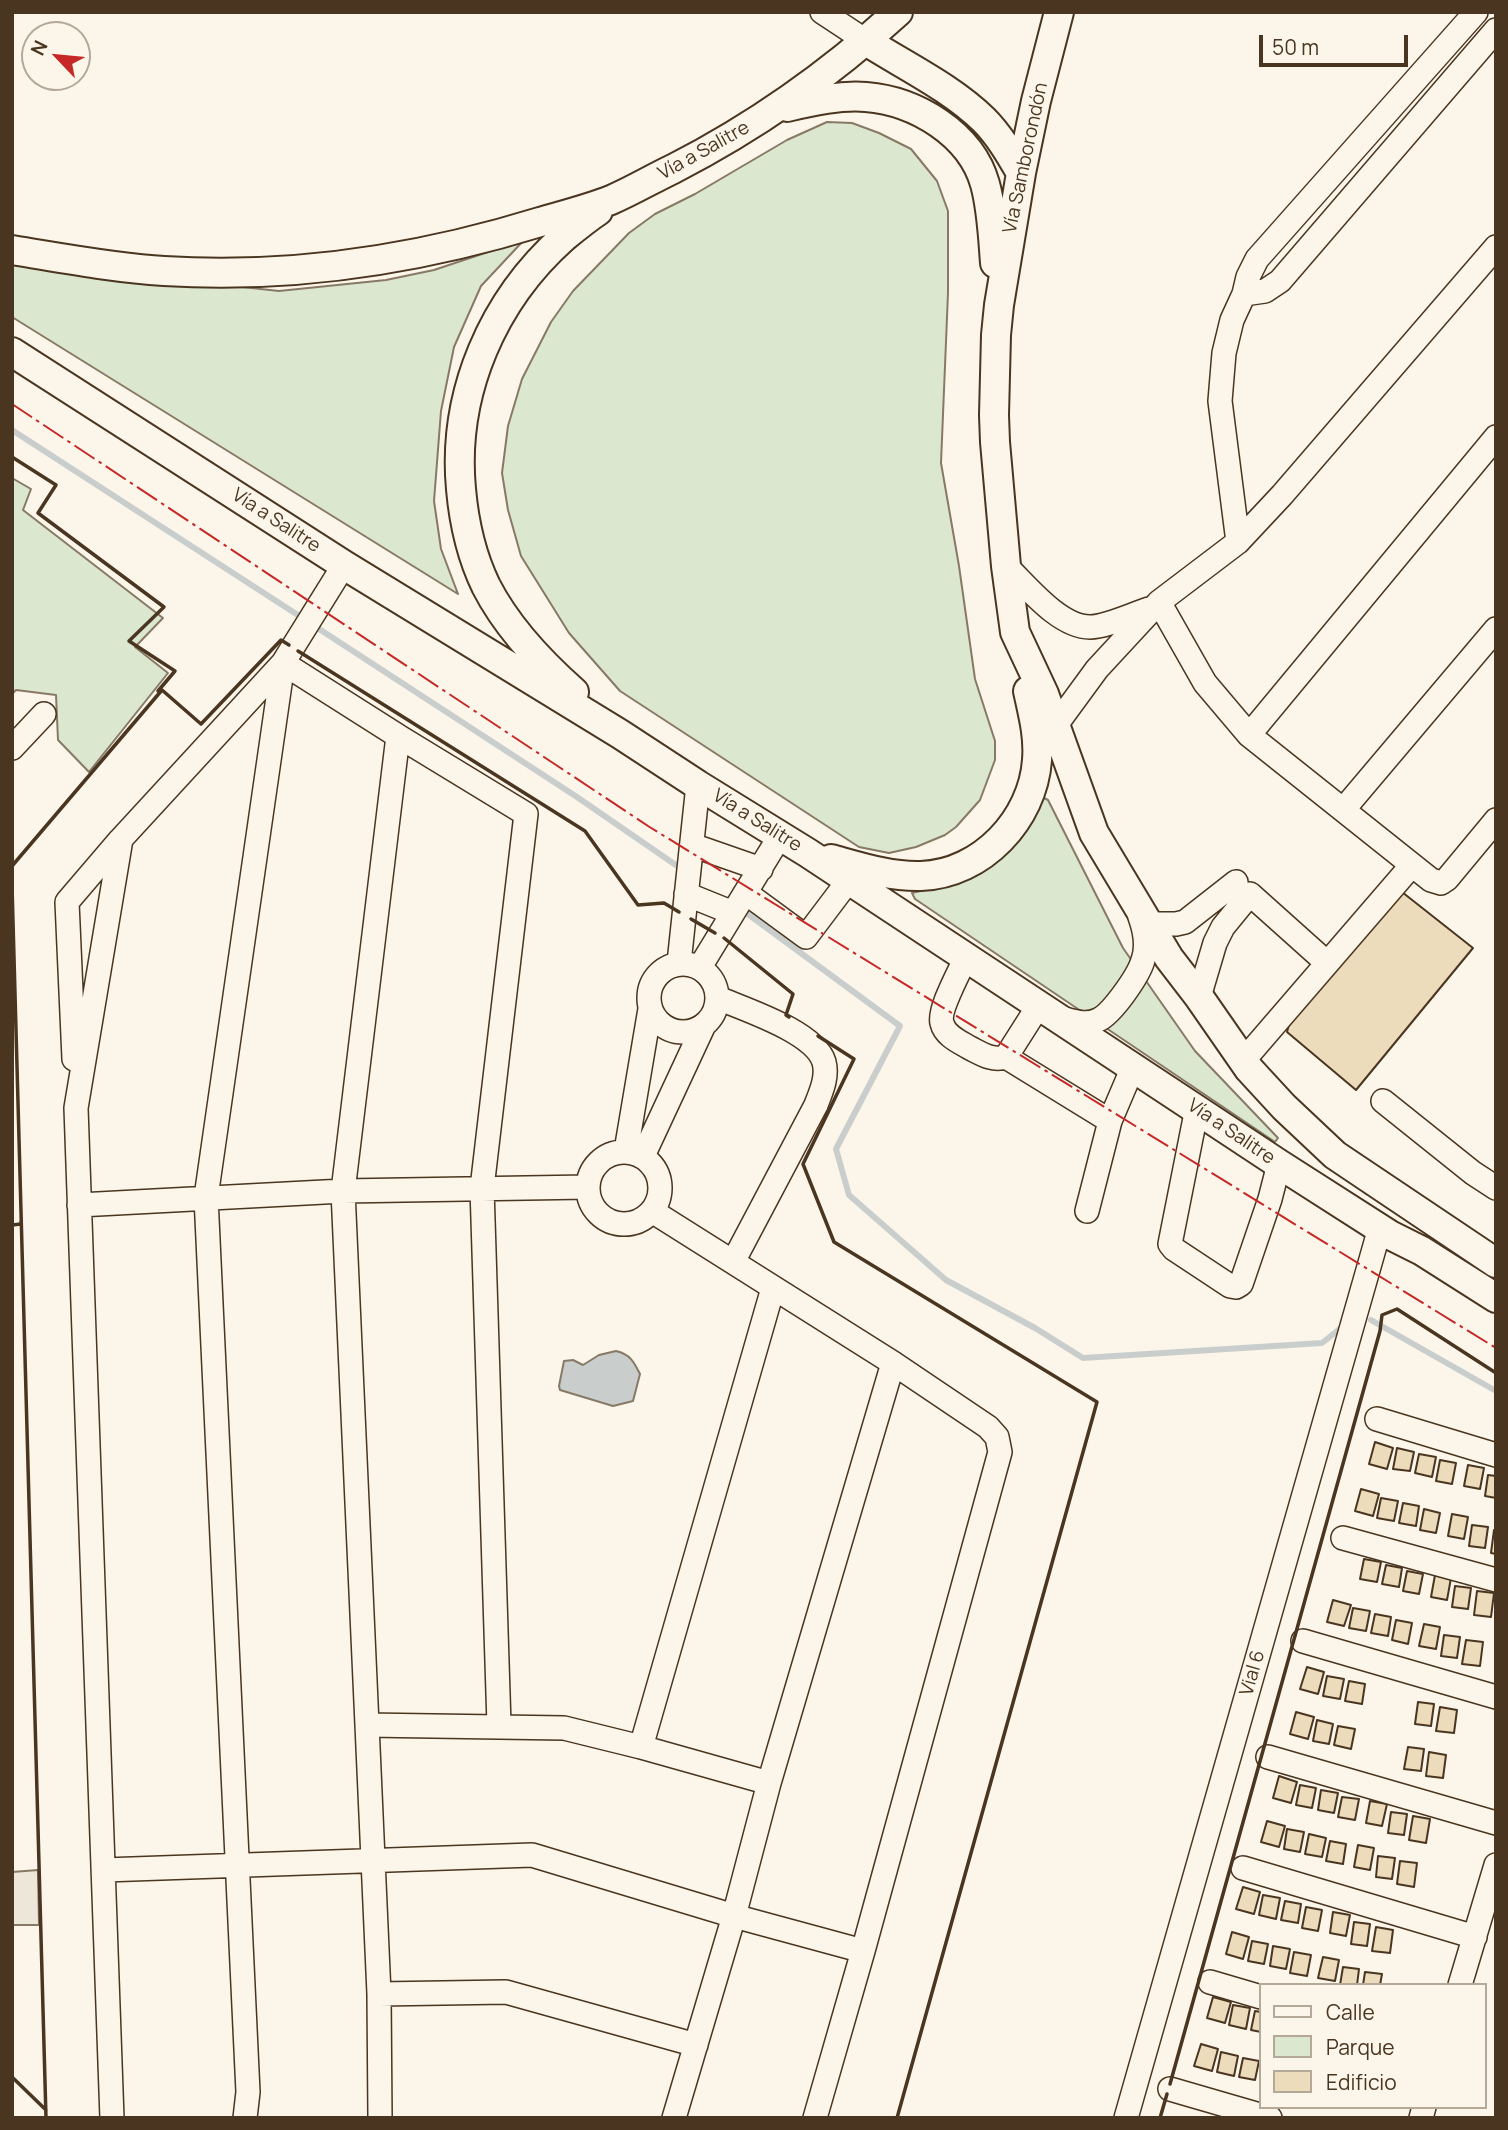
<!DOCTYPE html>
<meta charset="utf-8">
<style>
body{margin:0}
#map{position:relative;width:1508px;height:2130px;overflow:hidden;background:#fbf6e9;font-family:Manrope,sans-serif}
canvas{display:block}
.frame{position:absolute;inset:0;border:14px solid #4a3520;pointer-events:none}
.legend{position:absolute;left:1259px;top:1983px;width:228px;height:126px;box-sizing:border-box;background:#fbf6e9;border:2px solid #b4a999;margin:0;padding:9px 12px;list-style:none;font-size:21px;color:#4a3520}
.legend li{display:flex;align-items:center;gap:14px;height:35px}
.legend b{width:35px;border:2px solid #b4a999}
.north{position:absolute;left:21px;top:21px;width:70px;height:70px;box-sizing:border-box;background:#fbf6e9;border:2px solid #b4a999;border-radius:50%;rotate:296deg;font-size:19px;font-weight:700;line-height:28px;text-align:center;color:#4a3520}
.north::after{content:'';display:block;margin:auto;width:24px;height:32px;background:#c62828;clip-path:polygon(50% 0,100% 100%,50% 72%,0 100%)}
.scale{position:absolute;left:1259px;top:35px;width:149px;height:32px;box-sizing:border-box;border:4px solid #4a3520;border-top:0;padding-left:9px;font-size:21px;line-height:24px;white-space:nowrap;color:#4a3520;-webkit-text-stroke:5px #fbf6e9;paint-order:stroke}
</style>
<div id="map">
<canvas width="1508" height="2130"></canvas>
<div class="frame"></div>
<ul class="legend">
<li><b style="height:9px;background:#fbf6e9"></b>Calle</li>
<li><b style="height:19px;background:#dce7d0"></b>Parque</li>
<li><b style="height:19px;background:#ecdcbc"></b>Edificio</li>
</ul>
<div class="north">N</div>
<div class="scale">50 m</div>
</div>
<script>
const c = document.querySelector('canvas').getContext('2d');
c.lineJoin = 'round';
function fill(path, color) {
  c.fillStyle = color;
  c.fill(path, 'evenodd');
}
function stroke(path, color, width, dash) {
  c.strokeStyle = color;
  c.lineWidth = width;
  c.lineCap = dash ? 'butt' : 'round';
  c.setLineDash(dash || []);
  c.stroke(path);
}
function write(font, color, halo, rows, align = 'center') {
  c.font = font + ' Manrope,sans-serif';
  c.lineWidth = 5;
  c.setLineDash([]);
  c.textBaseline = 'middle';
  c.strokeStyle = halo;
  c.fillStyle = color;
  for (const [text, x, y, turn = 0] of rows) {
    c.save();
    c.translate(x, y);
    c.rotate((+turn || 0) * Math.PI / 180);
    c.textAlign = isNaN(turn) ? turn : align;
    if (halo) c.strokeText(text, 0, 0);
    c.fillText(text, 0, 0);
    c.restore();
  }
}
const green = new Path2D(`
 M827 122 852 123 879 133 911 149 937 181 948 211V293L941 463 959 566 975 679 995 741V760L980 800 956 827 945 835 916 847 889 853 859 847 620 691 569 633 521 556 508 510 502 473 508 426 522 379 551 322 573 291 629 233 655 214 695 194 787 140Z
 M524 240 481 286 454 347 441 411 434 501 441 549 458 594 12 317V262L279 291 386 280 434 270Z
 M12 478 31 489 23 510 163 618 135 647 168 673 89 772 58 740 56 695 16 690 12 694Z
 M1040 796 1048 800 1123 948 1195 1051 1278 1138 1275 1142 915 899 912 893 959 882Z`);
fill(green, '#dce7d0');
stroke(green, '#887966', 2);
const parking = new Path2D(`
 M38 1870 39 1925H12V1872Z`);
fill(parking, '#ede7d9');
stroke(parking, '#887966', 2);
const water = new Path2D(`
 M616 1351C630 1354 634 1362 640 1374L633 1401 613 1406 560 1390 559 1386 564 1361 573 1360 583 1365 599 1355Z`);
fill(water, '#c9cecd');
stroke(water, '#887966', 2);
stroke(new Path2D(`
 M12 430 304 619
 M313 625 577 797 683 870
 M741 909 900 1026 836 1149 849 1195 946 1280 1035 1328 1083 1358 1322 1343 1346 1324
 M1371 1320 1496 1391`), '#c9cecd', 6);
const building = new Path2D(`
 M1402 892 1473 948 1356 1090 1287 1032 1291 1017Z
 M1375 1442 1393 1448 1387 1469 1369 1464Z
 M1397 1448 1414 1452 1410 1471 1393 1469Z
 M1419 1454 1436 1457 1432 1477 1415 1473Z
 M1440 1460 1456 1463 1452 1484 1436 1481Z
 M1468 1465 1484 1468 1480 1489 1464 1486Z
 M1488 1475 1496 1476V1498L1485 1496Z
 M1361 1489 1379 1494 1373 1516 1355 1511Z
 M1381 1498 1398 1501 1394 1521 1377 1518Z
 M1403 1503 1419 1506 1416 1526 1399 1523Z
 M1424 1509 1440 1513 1436 1533 1420 1530Z
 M1452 1514 1468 1517 1464 1539 1448 1536Z
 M1472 1525 1488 1527 1485 1548 1469 1546Z
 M1494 1530H1496V1554L1491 1553Z
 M1364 1559 1381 1562 1377 1582 1360 1579Z
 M1386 1565 1402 1568 1399 1587 1382 1584Z
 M1407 1571 1423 1574 1419 1594 1403 1591Z
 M1435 1575 1451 1578 1447 1600 1431 1597Z
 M1455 1586 1471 1588 1468 1609 1452 1607Z
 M1477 1591 1494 1593 1491 1617 1474 1615Z
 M1333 1600 1351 1605 1344 1626 1327 1622Z
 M1353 1608 1370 1611 1366 1631 1349 1628Z
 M1375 1614 1391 1617 1388 1636 1371 1633Z
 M1396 1620 1412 1623 1408 1644 1392 1640Z
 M1424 1624 1440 1627 1436 1649 1419 1646Z
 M1444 1635 1460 1637 1457 1658 1441 1656Z
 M1466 1640 1483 1642 1480 1666 1462 1664Z
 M1307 1667 1324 1672 1318 1694 1300 1689Z
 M1327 1676 1344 1679 1340 1699 1323 1696Z
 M1349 1681 1365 1684 1362 1704 1345 1701Z
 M1418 1702 1434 1704 1431 1726 1415 1724Z
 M1440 1707 1457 1710 1454 1733 1436 1731Z
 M1296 1712 1314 1717 1308 1739 1290 1734Z
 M1317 1720 1333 1724 1329 1744 1313 1741Z
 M1338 1726 1355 1729 1351 1749 1334 1745Z
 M1408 1747 1424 1749 1421 1771 1404 1769Z
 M1429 1752 1446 1755 1443 1778 1426 1776Z
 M1279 1776 1297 1782 1291 1803 1273 1798Z
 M1300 1785 1316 1788 1312 1808 1296 1805Z
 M1321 1790 1338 1793 1334 1813 1318 1810Z
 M1342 1797 1359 1799 1355 1820 1338 1817Z
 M1370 1801 1387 1804 1382 1826 1366 1823Z
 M1391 1812 1407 1814 1404 1835 1388 1833Z
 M1413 1816 1430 1819 1426 1843 1409 1840Z
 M1267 1821 1285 1826 1279 1847 1261 1842Z
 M1287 1829 1304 1832 1300 1852 1284 1849Z
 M1309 1834 1326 1838 1322 1857 1305 1854Z
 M1330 1841 1346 1844 1343 1864 1326 1861Z
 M1358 1845 1374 1848 1370 1870 1354 1867Z
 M1378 1856 1395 1858 1392 1879 1376 1877Z
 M1400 1861 1417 1863 1414 1887 1397 1884Z
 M1243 1887 1260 1892 1254 1914 1236 1909Z
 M1263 1895 1280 1898 1276 1919 1259 1915Z
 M1285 1901 1301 1904 1298 1923 1281 1920Z
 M1306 1907 1322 1910 1318 1931 1302 1928Z
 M1333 1912 1350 1915 1346 1936 1330 1933Z
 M1354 1922 1370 1924 1367 1946 1351 1944Z
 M1376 1927 1393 1930 1390 1953 1372 1951Z
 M1232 1932 1249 1937 1243 1959 1226 1954Z
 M1252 1941 1268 1944 1264 1964 1248 1961Z
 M1273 1946 1290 1949 1286 1969 1270 1966Z
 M1294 1952 1311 1955 1307 1976 1290 1973Z
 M1323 1957 1339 1960 1335 1981 1318 1978Z
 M1343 1967 1359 1969 1357 1985H1340Z
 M1365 1972 1382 1974 1380 1985H1363Z
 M1213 1997 1231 2002 1225 2023 1207 2018Z
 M1233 2005 1250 2008 1246 2029 1229 2025Z
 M1255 2011 1261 2012V2032L1251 2030Z
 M1201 2044 1218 2049 1212 2071 1194 2066Z
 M1221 2052 1238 2056 1234 2076 1217 2072Z
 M1243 2058 1259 2061 1255 2080 1239 2077Z`);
fill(building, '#ecdcbc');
stroke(building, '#4a3520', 2);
const minor = new Path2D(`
 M822 12 866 41
 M1244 294 1265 291 1280 281 1496 30
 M1238 542 1220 401 1224 353 1232 320 1244 294 1248 277 1257 259 1476 12
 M1006 566C1027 586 1059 627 1090 627 1106 627 1133 614 1149 609
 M1159 602 1238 542 1282 495 1496 247
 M283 663 398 736 343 1191 367 1725 564 1728 641 1747 769 1783
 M1056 725 1097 669 1159 602 1205 683 1249 735 1431 880 1441 883 1447 879 1496 820
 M1249 735 1496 437
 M398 736 526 814 482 1188 499 1725
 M12 748 44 714
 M1343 810 1496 629
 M692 845 761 869
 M746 893 806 937 849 880
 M686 894 733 913
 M1147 924H1176L1185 922 1236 882
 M966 957C960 971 938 1010 942 1023 945 1036 960 1042 970 1048 982 1054 992 1061 1006 1057L1039 1005
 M679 963 698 785
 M649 998a34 34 0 1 1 68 0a34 34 0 1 1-68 0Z
 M700 967 780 836
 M1199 997 1215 943 1223 927 1250 894 1327 963
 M718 998C746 1010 815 1032 824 1062 828 1077 821 1092 816 1105L733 1262
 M1061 1018C1073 1021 1086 1026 1098 1020 1112 1014 1139 975 1143 960 1148 946 1145 931 1140 917
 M1006 1057 1110 1121 1133 1067
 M74 1059 67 902 120 840
 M1243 1061 1412 865
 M1383 1101 1473 1173 1496 1188
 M1197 1108 1170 1244 1174 1249 1230 1286 1236 1287 1241 1284 1270 1199 1279 1164
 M626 1151 650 1009
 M588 1188a36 36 0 1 1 72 0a36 36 0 1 1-72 0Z
 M643 1156 704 1025
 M79 1205 343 1191 588 1187
 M652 1211 893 1363 988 1427 997 1437 1000 1452 863 1951 815 2118
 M1087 1211 1110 1121
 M1377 1419 1496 1455
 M1343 1538 1496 1580
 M1303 1641 1496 1697
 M367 1725 379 1994 380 2118
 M641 1747 773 1288
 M1268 1757 1496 1823
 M1243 1868 1475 1937
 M104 1870 532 1855 734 1916 863 1951
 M1210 1982 1261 1997
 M1460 1985 1496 1865
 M379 1994 506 1992 696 2045
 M1170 2089 1270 2118
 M112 2118 76 1108 121 839 283 663 344 565
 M245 2118 248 2092 206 1197 283 663
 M674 2118 734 1916 769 1783 893 1363
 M1126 2118 1380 1228
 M1421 2118 1424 2107`);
const major = new Path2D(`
 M1059 12 1036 101 1021 173 999 305 996 335 994 415 995 442 1006 566 1015 632 1044 694 1094 833 1169 958 1199 997 1249 1069 1284 1107 1335 1155 1496 1263
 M866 41C905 66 950 87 984 120 999 135 1010 154 1021 173
 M787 107C813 101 840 95 866 97 916 101 971 134 985 184 992 209 993 237 995 263
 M12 250C62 258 114 268 164 271 293 279 417 260 540 222 564 215 588 209 611 200 632 191 652 179 673 169 755 127 829 75 898 12
 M12 352 344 565 620 734 698 785 808 853 1279 1164 1390 1235 1422 1251 1496 1298
 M574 692C540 662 507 627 486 586 471 555 464 523 461 489 452 393 493 300 564 237 575 228 586 219 598 211
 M831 859C860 867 891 877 921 876 982 874 1033 819 1037 760 1039 736 1033 714 1028 691`);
stroke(minor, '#4a3520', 26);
stroke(major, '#4a3520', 32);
stroke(minor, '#fbf6e9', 23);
stroke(major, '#fbf6e9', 28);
stroke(new Path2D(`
 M12 457 56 485 38 513 164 607 129 641 175 671 158 691
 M298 651 585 831 638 905 664 903 679 912
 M12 866 162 690 201 724 281 640 289 645
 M12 885 46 2118
 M691 919 715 933
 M724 938 793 994 786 1015 789 1017
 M818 1036 854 1059 803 1164 834 1242 1097 1402 897 2118
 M12 1225 21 1224V1221
 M12 2077 46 2110
 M1170 2084 1380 1331 1382 1315 1397 1309 1496 1373
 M1160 2118 1167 2094`), '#4a3520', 3.5);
stroke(new Path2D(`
 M12 404 648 826 1496 1348`), '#c62828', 2, [24, 5, 3.5, 5]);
write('19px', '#4a3520', '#fbf6e9', [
 ["Vía a Salitre",704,151,-29],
 ["Vía Samborondón",1026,158,-78],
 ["Vía a Salitre",276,521,33],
 ["Vía a Salitre",757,821,32],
 ["Vía a Salitre",1231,1132,34],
 ["Vial 6",1253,1673,-74]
]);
</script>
